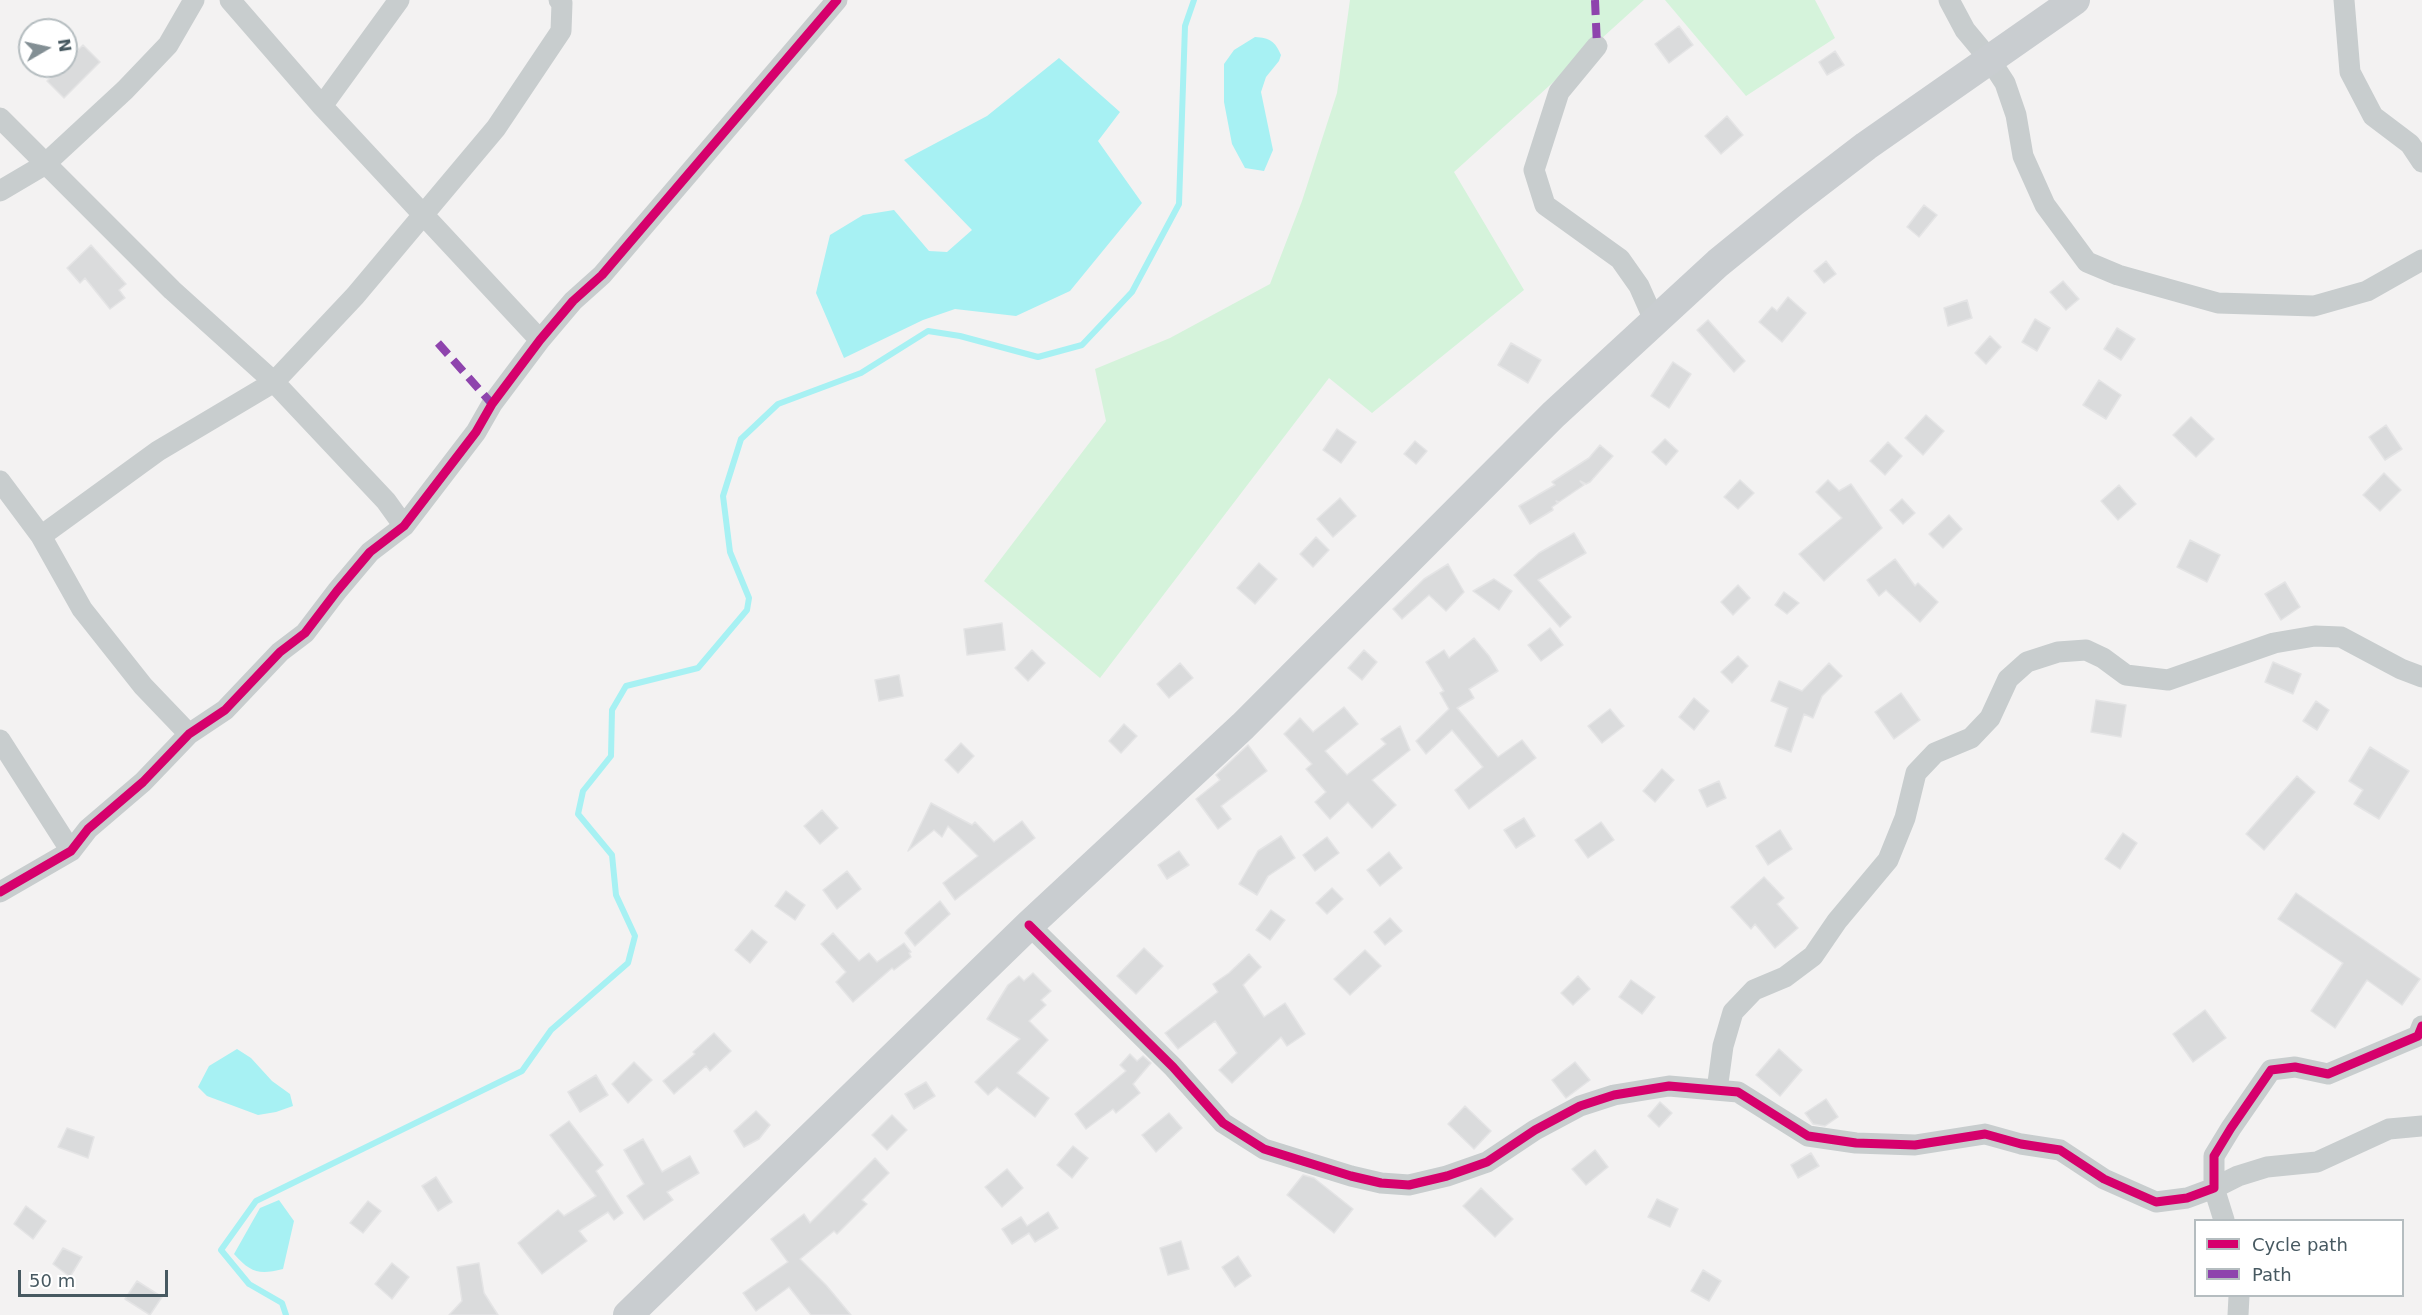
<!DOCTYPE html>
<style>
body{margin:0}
#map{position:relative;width:2422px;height:1315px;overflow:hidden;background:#f3f2f2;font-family:"DejaVu Sans",sans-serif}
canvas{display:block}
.legend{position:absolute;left:2194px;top:1219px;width:210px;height:78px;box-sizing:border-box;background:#fff;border:2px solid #b5bdc0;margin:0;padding:8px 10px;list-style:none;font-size:18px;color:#475961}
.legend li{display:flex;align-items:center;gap:12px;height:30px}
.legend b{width:30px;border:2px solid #b5bdc0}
.north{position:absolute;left:18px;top:18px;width:60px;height:60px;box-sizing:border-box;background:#fff;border:2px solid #b5bdc0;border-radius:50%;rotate:81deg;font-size:16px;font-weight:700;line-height:24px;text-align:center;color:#475961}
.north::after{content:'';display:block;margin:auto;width:21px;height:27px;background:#838f94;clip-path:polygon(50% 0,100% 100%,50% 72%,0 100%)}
.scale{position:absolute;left:18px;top:1270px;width:150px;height:27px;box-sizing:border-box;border:3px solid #475961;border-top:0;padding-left:8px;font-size:18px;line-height:21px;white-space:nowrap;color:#475961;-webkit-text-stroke:4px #fff;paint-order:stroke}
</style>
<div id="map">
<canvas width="2422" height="1315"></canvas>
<ul class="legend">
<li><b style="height:8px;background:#d6006c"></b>Cycle path</li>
<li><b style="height:8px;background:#8e44ad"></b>Path</li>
</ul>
<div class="north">N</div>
<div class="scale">50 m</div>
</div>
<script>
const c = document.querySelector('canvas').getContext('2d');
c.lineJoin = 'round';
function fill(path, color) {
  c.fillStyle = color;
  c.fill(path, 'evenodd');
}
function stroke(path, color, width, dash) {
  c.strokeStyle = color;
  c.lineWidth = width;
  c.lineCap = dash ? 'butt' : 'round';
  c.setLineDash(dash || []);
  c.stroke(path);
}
fill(new Path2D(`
 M1350 0H1644L1454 172 1524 290 1372 413 1329 378 1100 678 984 581 1106 421 1095 369 1170 338 1270 284 1302 201 1337 93Z
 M1665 0H1815L1835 38 1746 96Z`), '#d5f3db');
fill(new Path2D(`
 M1255 37C1270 38 1275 41 1281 55L1279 61 1266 77 1261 92 1273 150 1264 171 1245 168 1232 144 1224 102V64L1234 50Z
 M1059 58 1120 112 1098 141 1142 203 1070 291 1016 316 955 309 923 320 844 358 816 293 830 235 863 215 894 210 929 251 947 252 972 230 904 160 987 116Z
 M237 1049 251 1058 272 1081 290 1094 293 1106 276 1112 258 1115 207 1096 198 1087 209 1066Z
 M279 1200 294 1221 283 1269C259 1275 251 1273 234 1254L260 1208Z`), '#a7f1f3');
stroke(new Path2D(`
 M286 1315 282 1303 249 1284 221 1250 256 1201 522 1071 551 1030 628 963 635 936 616 895 612 855 578 814 583 791 611 756 612 710 626 686 698 668 747 610 749 598 730 552 723 496 741 439 778 404 861 373 928 331 960 336 1038 357 1082 345 1132 292 1179 204 1185 26 1194 0`), '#a7f1f3', 6);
const building = new Path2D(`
 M1679 26 1693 45 1669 63 1655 44Z
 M83 45 100 62 64 98 47 81 62 66H66V62Z
 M1835 51 1844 65 1827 75 1819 62Z
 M1727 116 1743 135 1721 154 1705 136Z
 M1924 205 1937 215 1919 237 1907 227Z
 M91 245 126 284 119 290 125 298 110 309 85 278 80 283 67 268Z
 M1826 261 1836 274 1824 283 1814 271Z
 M2063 281 2079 299 2066 310 2050 292Z
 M1788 297 1806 313 1782 342 1759 322 1772 307 1777 311Z
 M1967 300 1972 318 1948 326 1944 308Z
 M2035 319 2050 328 2037 351 2022 342Z
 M1708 320 1745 361 1734 372 1697 330Z
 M2117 328 2135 339 2121 360 2104 349Z
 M1990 336 2001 347 1986 364 1975 353Z
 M1511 343 1541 360 1528 383 1498 365Z
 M1673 362 1691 374 1669 408 1651 396Z
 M2099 380 2121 395 2106 419 2083 405Z
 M1926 415 1944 431 1923 455 1905 438Z
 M2191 417 2214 439 2196 457 2173 435Z
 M2386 425 2402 449 2385 460 2369 437Z
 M1337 429 1356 442 1341 463 1323 450Z
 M1665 439 1678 451 1666 465 1652 452Z
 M1415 441 1427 451 1416 464 1404 454Z
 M1888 442 1902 456 1885 475 1870 461Z
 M1600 445 1613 456 1590 482 1586 484 1580 481 1584 485 1559 502 1556 501 1558 503 1552 507 1553 510 1530 524 1519 506 1555 485 1552 482 1589 458Z
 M2384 473 2401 490 2380 511 2363 495Z
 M1740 480 1754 493 1738 509 1724 497Z
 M1828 480 1839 491 1851 484 1882 528 1824 581 1799 554 1842 518 1816 492Z
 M2119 485 2136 504 2118 520 2101 501Z
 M1340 498 1356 516 1333 537 1317 519Z
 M1902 499 1915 513 1903 524 1890 510Z
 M1949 515 1962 529 1943 548 1929 534Z
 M1574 533 1586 553 1538 580 1571 617 1560 627 1514 575 1539 553Z
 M1316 537 1329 550 1313 567 1300 554Z
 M2190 540 2220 555 2207 582 2177 567Z
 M1895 559 1915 586 1918 583 1938 602 1920 622 1886 590 1879 596 1867 580Z
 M1259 563 1277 579 1255 604 1237 588Z
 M1448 564 1464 592 1446 611 1429 595 1402 619 1393 609 1424 579Z
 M1494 579 1512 591 1499 610 1473 591Z
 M2285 582 2300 607 2281 620 2265 594Z
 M1738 585 1750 598 1733 615 1721 602Z
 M1784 592 1799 603 1787 614 1775 605Z
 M1002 623 1005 650 967 655 964 629Z
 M1550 628 1563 645 1541 661 1528 645Z
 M1474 638 1489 656 1498 671 1469 689 1474 698 1457 708 1498 757 1522 740 1536 758 1469 809 1455 790 1483 767 1452 730 1426 754 1416 741 1449 709 1440 693 1444 691 1426 662 1444 650 1449 658Z
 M1032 650 1045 663 1028 681 1015 668Z
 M1364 650 1377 662 1362 680 1348 668Z
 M1738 656 1748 666 1732 683 1721 672Z
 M2273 662 2301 674 2293 694 2265 682Z
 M1180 663 1193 678 1169 698 1157 684Z
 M1829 663 1842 676 1822 696 1813 718 1804 714 1791 752 1775 746 1788 708 1771 701 1779 681 1802 691Z
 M899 675 903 696 879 701 875 680Z
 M1901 693 1920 720 1894 739 1875 712Z
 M1694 698 1709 711 1694 730 1679 717Z
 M2096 700 2126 705 2121 737 2091 732Z
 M2316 701 2329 710 2317 730 2303 721Z
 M1344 707 1358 724 1325 751 1347 775 1386 744 1381 739 1400 726 1410 750 1372 780 1396 805 1372 828 1348 802 1330 819 1315 802 1326 792 1306 769 1312 764 1284 734 1300 718 1313 732Z
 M1610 709 1624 726 1602 743 1588 726Z
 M1124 724 1137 736 1121 753 1109 741Z
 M961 743 974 756 958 773 945 760Z
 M1248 745 1267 771 1221 806 1231 819 1218 829 1196 799 1220 780 1216 775Z
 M2370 747 2409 771 2379 819 2354 804 2363 790 2349 781Z
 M1662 769 1674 780 1655 802 1643 791Z
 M2297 776 2315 792 2264 850 2246 834Z
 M1719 781 1726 798 1707 807 1699 790Z
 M931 803 972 825 975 822 994 842 1022 821 1035 838 955 900 943 883 978 856 948 826 942 837 934 830 908 851Z
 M822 810 838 828 820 844 804 826Z
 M1524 818 1535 836 1516 848 1504 830Z
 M1601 822 1614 840 1588 858 1575 840Z
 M1780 830 1792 849 1768 865 1756 846Z
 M2123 833 2137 843 2120 869 2105 859Z
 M1281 836 1295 858 1268 876 1257 895 1239 884 1258 851Z
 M1327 837 1339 853 1315 871 1303 855Z
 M1179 851 1189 865 1167 879 1158 865Z
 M1389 852 1402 868 1380 886 1367 870Z
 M847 871 861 889 837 909 823 890Z
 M1764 877 1784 898 1777 904 1798 928 1775 948 1755 924 1751 929 1731 907Z
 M1332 888 1343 899 1327 914 1316 903Z
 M786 891 805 905 795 920 775 906Z
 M2296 893 2420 979 2402 1005 2367 980 2335 1028 2311 1011 2343 963 2278 919Z
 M940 901 950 914 915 946 905 933 907 930Z
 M1271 910 1285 920 1270 940 1256 930Z
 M1390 918 1402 931 1385 945 1374 932Z
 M752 930 767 942 750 963 735 950Z
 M833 933 859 961 869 953 877 962 904 943 911 952 909 953 911 957 894 970 892 968 853 1002 836 982 846 972 821 944Z
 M1144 948 1163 966 1136 994 1117 976Z
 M1365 950 1381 966 1350 995 1334 979Z
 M1249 954 1261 967 1243 985 1264 1017 1285 1003 1305 1034 1287 1046 1281 1037 1232 1083 1219 1070 1237 1053 1215 1021 1178 1049 1165 1033 1218 992 1213 984 1229 973Z
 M1033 973 1051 991 1041 1000 1046 1005 1029 1021 1048 1040 1017 1073 1049 1098 1035 1117 997 1087 988 1095 975 1082 1020 1039 987 1019 1008 985 1019 976 1024 981Z
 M1578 976 1590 989 1573 1005 1561 993Z
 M1631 980 1655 997 1642 1014 1619 997Z
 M2205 1010 2226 1038 2193 1062 2173 1034Z
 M714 1033 731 1051 710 1071 706 1066 674 1094 663 1081 695 1054 693 1052Z
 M1779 1049 1802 1070 1780 1096 1756 1075Z
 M1130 1054 1137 1061 1143 1056 1151 1063 1133 1084 1140 1093 1116 1113 1113 1109 1086 1129 1075 1114 1126 1071 1120 1065Z
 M634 1062 652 1080 628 1103 612 1084Z
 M1575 1062 1590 1080 1566 1098 1552 1080Z
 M596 1075 608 1095 580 1112 568 1092Z
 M926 1082 935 1096 914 1109 905 1094Z
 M1826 1099 1838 1117 1825 1126 1813 1124 1805 1113Z
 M1660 1102 1672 1113 1659 1127 1648 1116Z
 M1465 1106 1491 1131 1474 1149 1448 1124Z
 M756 1111 770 1125 759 1139 744 1147 734 1131Z
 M1169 1113 1182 1128 1156 1152 1142 1135Z
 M892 1115 907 1130 887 1150 872 1135Z
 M569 1121 603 1165 596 1171 623 1213 614 1220 608 1212 579 1231 587 1241 542 1274 518 1243 558 1210 564 1216 596 1196 550 1135Z
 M67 1128 94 1137 88 1158 58 1147Z
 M643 1139 662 1172 690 1156 699 1173 667 1192 673 1200 644 1220 627 1196 644 1184 624 1150Z
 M1073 1146 1088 1158 1072 1178 1057 1165Z
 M1595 1150 1608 1167 1586 1185 1572 1169Z
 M1811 1153 1819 1166 1798 1178 1791 1165Z
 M875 1158 889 1173 862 1200 867 1204 837 1234 834 1231 800 1259 826 1285 851 1315H811L789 1287 756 1311 743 1293 788 1262 771 1239 804 1214 810 1223Z
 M1007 1169 1023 1188 1002 1207 985 1187Z
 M1303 1175 1314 1178 1353 1209 1334 1233 1287 1195Z
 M436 1177 452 1202 438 1211 422 1186Z
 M1481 1188 1513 1219 1495 1237 1463 1206Z
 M1657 1199 1678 1209 1670 1227 1648 1217Z
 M368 1201 381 1211 363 1233 350 1223Z
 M26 1206 46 1221 33 1239 14 1224Z
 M1048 1212 1058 1228 1035 1242 1029 1233 1012 1244 1002 1229 1021 1217 1027 1226Z
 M1181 1241 1189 1269 1168 1275 1160 1248Z
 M63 1248 82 1257 70 1277 53 1264Z
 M1238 1256 1251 1276 1235 1287 1222 1267Z
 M392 1263 409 1277 392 1299 375 1284Z
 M479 1263 484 1293 498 1315H449L462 1301 457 1267Z
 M1703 1270 1721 1281 1709 1301 1691 1291Z
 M137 1281 162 1297 150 1315 125 1299Z`);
fill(building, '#dadbdc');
stroke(building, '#e4e4e5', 1.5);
stroke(new Path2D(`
 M230 0 322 106 540 340
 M1949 0 1965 30 1990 60 2005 83 2016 115 2023 156 2045 205 2087 262 2118 275 2218 303 2314 306 2367 291 2422 260
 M2344 0 2350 72 2373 116 2410 144 2422 162
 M1597 46 1559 92 1534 170 1545 205 1620 259 1639 286 1655 322
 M322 106 399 0
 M0 118 172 290 274 382 386 501 404 526
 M0 191 44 165 125 90 168 45 194 0
 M0 481 41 536 82 609 143 686 189 734
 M41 536 158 451 274 382 355 296 496 128 561 31 562 3 559 0
 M0 740 71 851
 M0 892 71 851 88 829 143 782 189 734 225 710 280 652 305 633 337 591 370 552 404 526 476 432 492 404 540 340 573 301 602 275 837 0
 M1029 925 1173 1067 1223 1123 1264 1149 1351 1176 1381 1183 1409 1185 1447 1176 1487 1162 1535 1130 1580 1106 1614 1095 1669 1086 1738 1092 1808 1136 1856 1143 1915 1145 1985 1134 2021 1144 2060 1150 2104 1179 2156 1202 2187 1198 2214 1188V1156L2231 1128 2271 1070 2295 1067 2328 1074 2418 1036 2422 1026
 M1717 1090 1723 1046 1733 1012 1754 990 1785 977 1813 956 1837 921 1888 860 1905 818 1916 773 1935 753 1971 738 1990 718 2008 679 2027 662 2058 652 2086 650 2103 658 2126 675 2168 680 2274 643 2315 636 2341 637 2401 669 2422 677
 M2224 1220 2214 1188 2238 1176 2267 1167 2317 1162 2389 1129 2422 1126
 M2238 1315 2239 1296`), '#c8cdce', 21);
stroke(new Path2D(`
 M628 1315 1029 925 1243 726 1553 415 1718 263 1793 202 1866 146 2075 0`), '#c9cdd0', 30);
stroke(new Path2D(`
 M1595 0 1597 46
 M438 343 492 404`), '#8e44ad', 8, [15, 8]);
stroke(new Path2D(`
 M0 892 71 851 88 829 143 782 189 734 225 710 280 652 305 633 337 591 370 552 404 526 476 432 492 404 540 340 573 301 602 275 837 0
 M1029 925 1173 1067 1223 1123 1264 1149 1351 1176 1381 1183 1409 1185 1447 1176 1487 1162 1535 1130 1580 1106 1614 1095 1669 1086 1738 1092 1808 1136 1856 1143 1915 1145 1985 1134 2021 1144 2060 1150 2104 1179 2156 1202 2187 1198 2214 1188V1156L2231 1128 2271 1070 2295 1067 2328 1074 2418 1036 2422 1026`), '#d6006c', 9);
</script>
